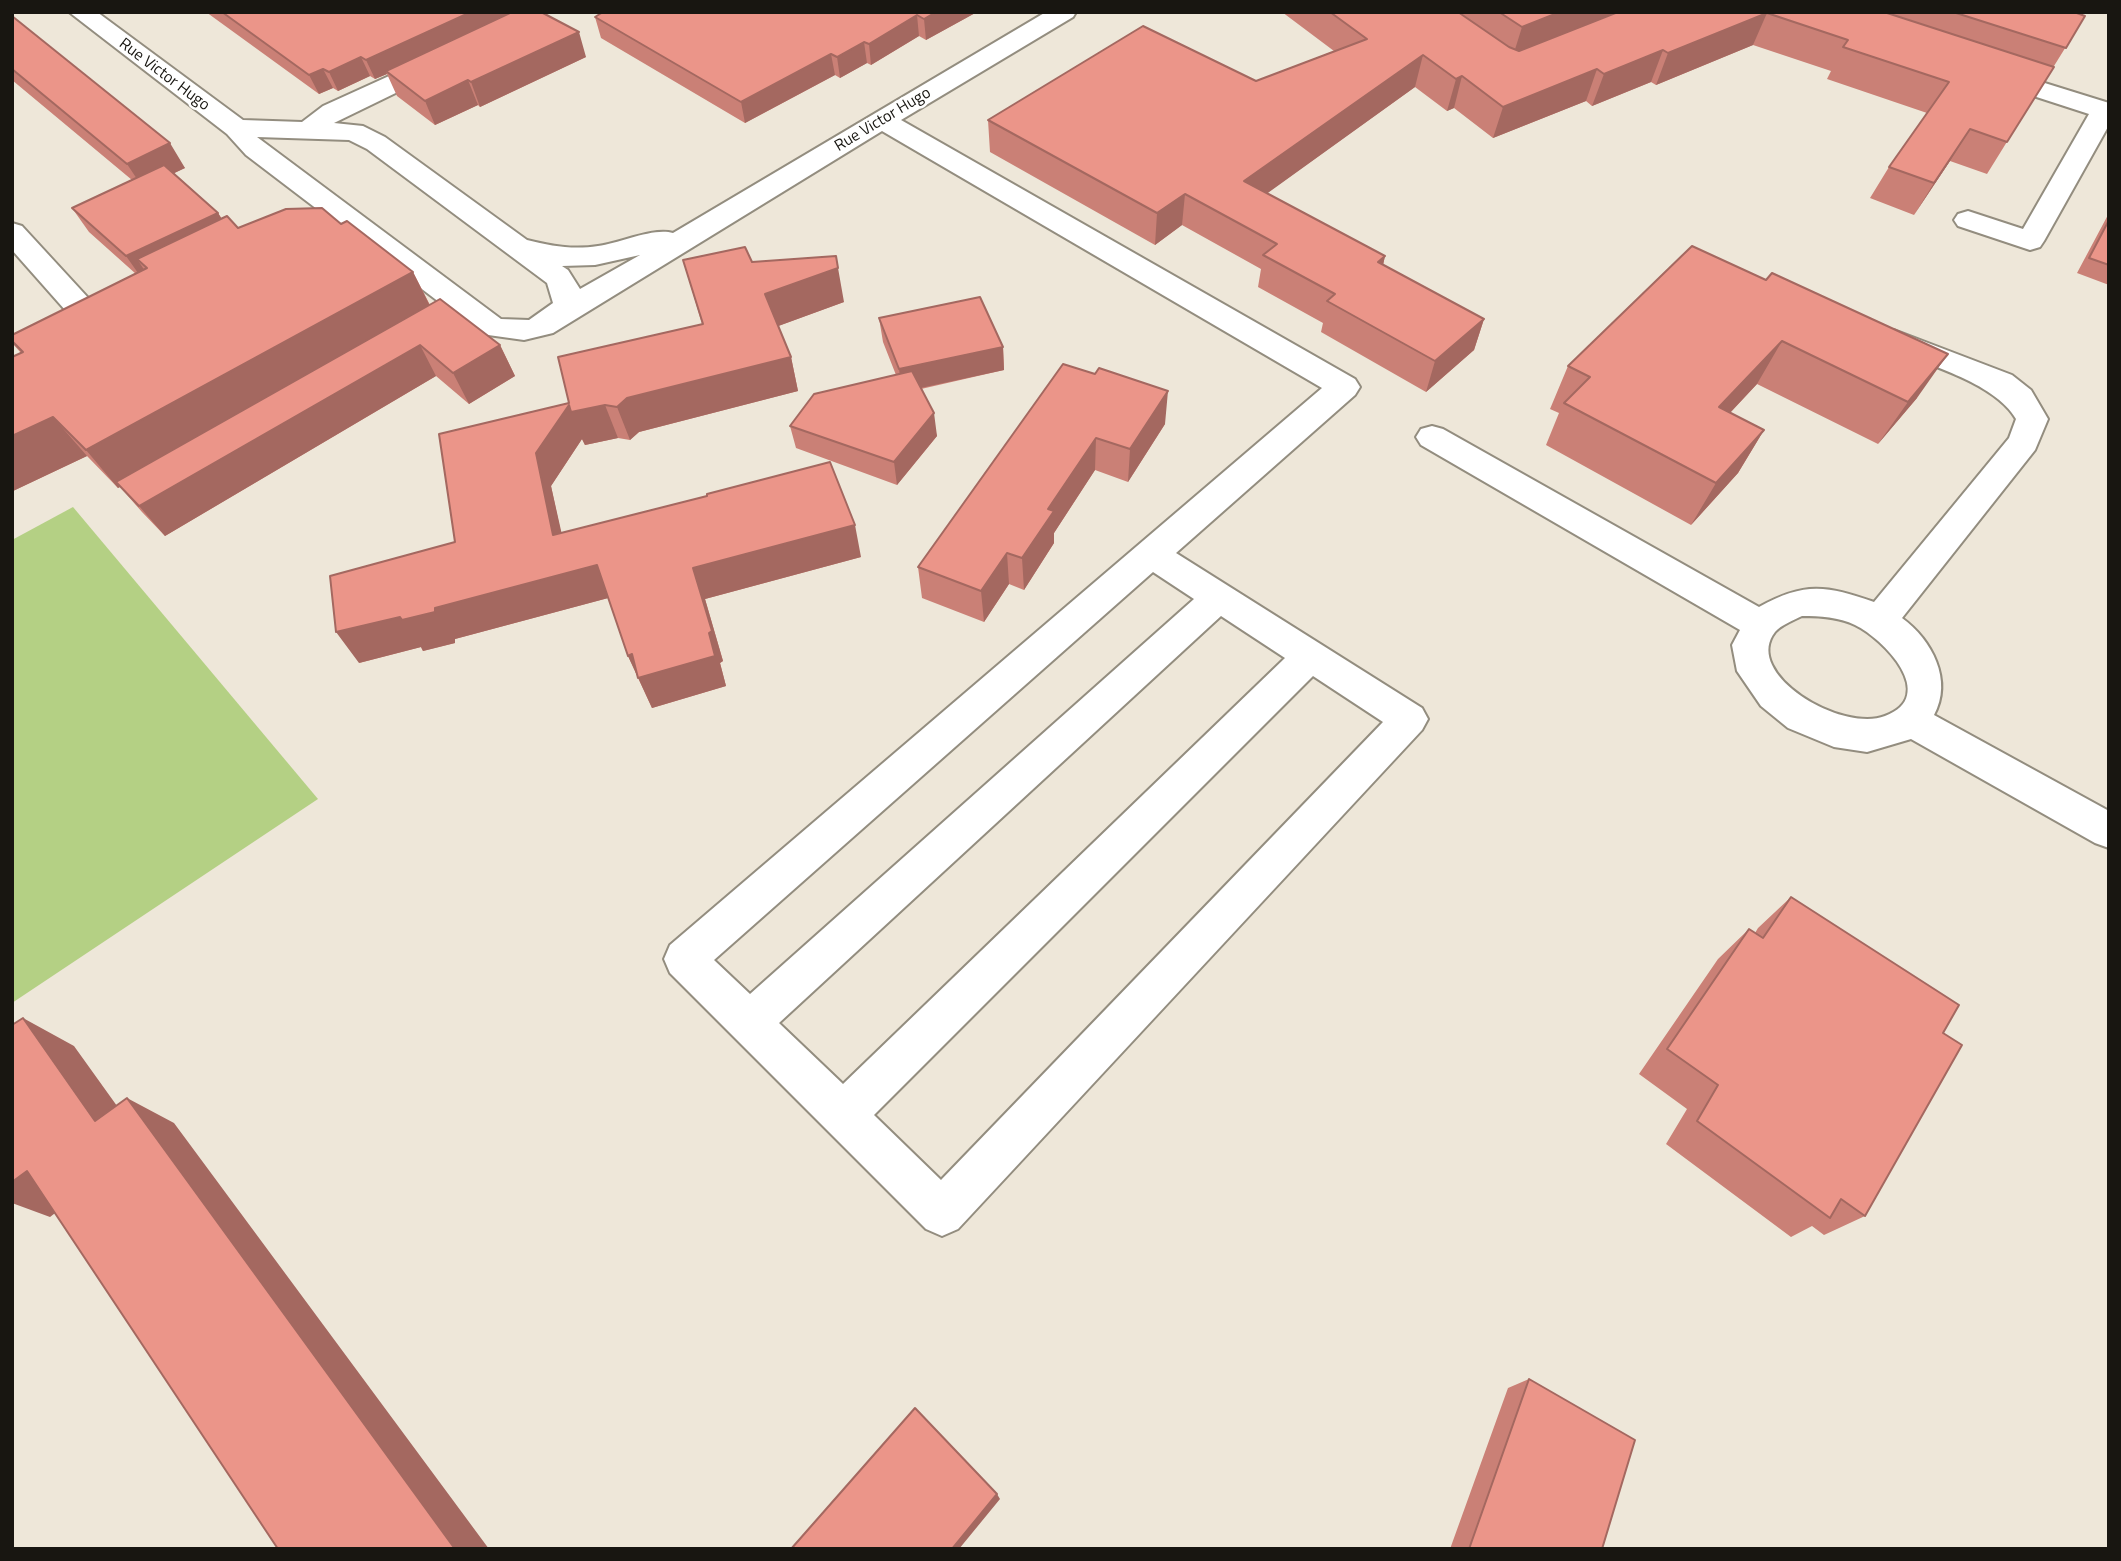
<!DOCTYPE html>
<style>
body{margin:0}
#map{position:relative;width:2121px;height:1561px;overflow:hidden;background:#eee7d9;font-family:"Titillium Web",sans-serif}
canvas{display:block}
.frame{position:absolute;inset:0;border:14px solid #181611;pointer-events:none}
</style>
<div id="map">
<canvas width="2121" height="1561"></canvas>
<div class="frame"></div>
</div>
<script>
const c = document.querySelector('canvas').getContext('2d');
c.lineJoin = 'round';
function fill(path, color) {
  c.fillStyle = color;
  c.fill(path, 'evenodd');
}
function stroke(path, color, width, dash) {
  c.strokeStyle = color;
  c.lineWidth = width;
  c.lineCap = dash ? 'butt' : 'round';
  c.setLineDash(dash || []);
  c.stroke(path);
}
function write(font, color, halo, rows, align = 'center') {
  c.font = font + ' "Titillium Web",sans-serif';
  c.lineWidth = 5;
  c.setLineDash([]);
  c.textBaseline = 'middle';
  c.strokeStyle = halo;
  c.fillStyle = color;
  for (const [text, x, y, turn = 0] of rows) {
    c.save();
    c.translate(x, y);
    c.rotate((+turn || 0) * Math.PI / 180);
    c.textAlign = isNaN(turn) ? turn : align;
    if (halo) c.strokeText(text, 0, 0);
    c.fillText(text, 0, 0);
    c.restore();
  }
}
fill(new Path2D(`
 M73 507 318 799 12 1003V540Z`), '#b4d084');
const minor = new Path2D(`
 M69 12H97L243 120 302 122 323 106 431 57 440 54 449 57 453 62 449 67 334 123 363 126 385 137 527 240C551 246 573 250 598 246 620 243 654 227 673 233L1046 12H1076L1073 17 901 120 1355 379 1360 387 1355 395 1176 553 1422 708 1428 719 1422 730 958 1229 942 1236 926 1229 670 973 664 959 670 945 1322 388 882 131 553 333 524 340 481 334 246 155 227 134ZM257 137 349 140 367 149 547 283 553 303 529 320 501 319ZM640 255 580 289 568 270 562 266 595 265ZM1153 572 1194 599 750 994 714 960ZM1221 616 1285 658 843 1084 779 1023ZM1313 676 1383 722 941 1180 874 1115Z
 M1990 66 2109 103V125L2044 241 2040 247 2030 250 1958 226 1954 220 1958 214 1968 211 2023 229 2089 114 1981 79 1977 74 1981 69Z
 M12 223 22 226 103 314 107 321 103 328 92 331 81 328 12 250Z
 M1894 330 2012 375 2031 390 2048 419 2035 450 1902 618C1932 640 1953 680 1934 715L2109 811V848L2095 843 1911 739 1867 752 1834 747 1788 728 1761 706 1737 671 1732 645 1740 630 1421 445 1416 437 1421 429 1432 426 1443 429 1759 607C1804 582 1826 585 1874 602L2009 438 2016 419C1995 382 1923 363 1883 347L1879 340 1883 333ZM1802 616C1820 616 1839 617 1855 625 1884 639 1939 696 1885 716 1842 733 1742 674 1775 632 1781 625 1794 620 1802 616Z`);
stroke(minor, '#938d7f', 4);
fill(minor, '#fff');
fill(new Path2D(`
 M206 12H510L586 57 480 107 478 105 435 125 397 96 387 74 375 79 370 76 338 91 333 88 319 94Z
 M603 12H977L926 40 919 36 871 65 867 63 840 78 835 75 745 123 601 38 595 17Z
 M1282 12H2074L2085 16 1987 174 1950 161 1914 215 1870 198 1889 167 1927 113 1827 79 1831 71 1753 45 1656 85 1651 82 1592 106 1586 101 1493 138 1454 108 1447 111 1415 87 1267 193 1385 256 1383 265 1484 319 1474 350 1426 392 1321 332 1323 323 1258 287 1261 269 1182 225 1155 245 990 152 988 120 1256 81 1334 51Z
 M12 16 185 168 174 173 218 213 222 219 238 228 341 224 413 272 430 305 500 345 515 376 469 404 436 376 165 536 142 512 120 487 118 488 87 456 13 491 12 357 21 353 12 343V335L136 274 89 232 72 208 132 180 12 80Z
 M2109 213V285L2077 273Z
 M1692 246 1917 398 1878 444 1757 384 1730 413 1764 430 1738 473 1691 525 1546 445 1559 413 1550 409 1568 366Z
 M683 260 752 262 844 302 778 326 791 357 798 391 639 432 630 440 618 438 585 445 582 439 551 486 561 533 861 557 705 599 723 661 720 663 726 686 652 708 628 656 608 598 455 639V643L423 651 421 647 359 663 455 542 569 403 702 324Z
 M879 318 1003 347 1004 370 921 389 937 436 897 485 796 448 790 426 896 375 883 342Z
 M1063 364 1165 424 1128 482 1095 470 1054 533V543L1024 590 1009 584 984 622 922 598 918 567Z
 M1791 897 1943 1033 1865 1216 1824 1235 1812 1226 1791 1237 1666 1144 1687 1109 1639 1074 1718 959 1749 929 1755 933 1758 928Z
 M1529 1379 1602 1549H1450L1508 1388Z`), '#ca8076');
fill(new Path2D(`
 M471 12H510L512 16 386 71 387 74 375 79 366 60Z
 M936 12H977L926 40 924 19Z
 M1560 12H1629L1512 59 1522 27Z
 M1767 13 1753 45 1656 85 1668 53Z
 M917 15 919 36 871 65 869 44Z
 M579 32 586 57 480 107 471 82Z
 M864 42 867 63 840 78 837 57Z
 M1663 50 1651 82 1592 106 1604 74Z
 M831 54 835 75 745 123 741 102Z
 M1423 55 1415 87 1240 213 1244 181Z
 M361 57 370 76 338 91 329 72Z
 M323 69 333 88 319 94 309 75Z
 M1597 69 1586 101 1493 138 1503 107Z
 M1462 76 1454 108 1447 111 1456 79Z
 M468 80 478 105 435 125 425 101Z
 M1970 129 1950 161 1914 215 1934 183Z
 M170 143 185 168 143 188 127 164Z
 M1185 194 1182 225 1155 245 1157 213Z
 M218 213 233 237 137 259 149 277 143 280 126 256Z
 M1385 256 1378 287V262Z
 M838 268 844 302 773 328 765 294Z
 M413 272 433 312 118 488 86 450Z
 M1484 319 1474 350 1426 392 1435 361Z
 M1782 341 1757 384 1695 450 1719 407Z
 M420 345 436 376 165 536 139 506Z
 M500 345 515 376 469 404 453 373Z
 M1003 347 1004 370 902 392 899 369Z
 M1948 354 1917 398 1878 444 1908 402Z
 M791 357 798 391 639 432 630 440 617 407 627 398Z
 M1168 391 1165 424 1128 482 1130 449Z
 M569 405H605L618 438 585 445 582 439 551 486 569 566 553 535 536 453Z
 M934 413 937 436 897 485 894 462Z
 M53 417 87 456 13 491 12 436Z
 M1764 430 1738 473 1691 525 1716 483Z
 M1096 438 1095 470 1054 533V543L1024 590 1022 558 1048 509Z
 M855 525 861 557 705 599 723 661 720 663 726 686 652 708 628 656 709 633 693 568Z
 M1007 553 1009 584 984 622 981 591Z
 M597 565 612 597 455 639V643L423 651 421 647 359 663 336 632 435 608Z
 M23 1018 74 1046 145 1145 95 1121Z
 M127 1098 174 1123 489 1549H455Z
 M27 1171 81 1193 50 1217 12 1203V1182Z
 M997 1494 1000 1499 959 1549H952Z`), '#a46860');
const building = new Path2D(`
 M222 12H471L366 60 361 57 329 72 323 69 309 75Z
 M512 12H541L579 32 471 82 468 80 425 101 386 71Z
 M603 12H936L924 19 917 15 869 44 864 42 837 57 831 54 741 102 595 17Z
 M1330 12H1458L1509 47 1519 51 1618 12H1884L2054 67 2007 142 1970 129 1934 183 1889 167 1949 82 1843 47 1848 40 1767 13 1668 53 1663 50 1604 74 1597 69 1503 107 1462 76 1456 79 1423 55 1244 181 1385 256 1378 262 1484 319 1435 361 1327 301 1335 294 1263 255 1277 244 1185 194 1157 213 988 120 1143 26 1256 81 1367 39Z
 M1499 12H1560L1522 27Z
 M1953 12H2074L2085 16 2066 48Z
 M12 16 170 143 127 164 12 69Z
 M164 165 218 213 126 256 72 208Z
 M322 208 341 224 347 221 413 272 86 450 53 417 12 436V357L23 352 12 341V335L147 268 137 259 227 216 238 228 286 209Z
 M2109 220V265L2089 258Z
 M1692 246 1766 280 1772 273 1948 354 1908 402 1782 341 1719 407 1764 430 1716 483 1564 403 1590 377 1568 366Z
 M745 247 752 262 836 256 838 268 765 294 791 357 627 398 617 407 605 405 571 412 569 405 536 453 553 535 707 496V494L830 462 855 525 693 568 712 631 709 633 715 656 638 678 632 654 628 656 597 565 435 608V612L402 620 400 617 336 632 330 576 455 542 439 434 569 403 558 357 703 324 683 260Z
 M980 297 1003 347 899 369 879 318Z
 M440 299 500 345 453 373 420 345 139 506 116 482Z
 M1063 364 1095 374 1099 368 1168 391 1130 449 1096 438 1048 509 1054 511 1022 558 1007 553 981 591 918 567Z
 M912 371 934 413 894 462 790 426 814 394Z
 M1791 897 1959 1005 1943 1033 1962 1045 1865 1216 1841 1199 1830 1218 1697 1121 1718 1085 1667 1049 1749 929 1763 938Z
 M23 1018 95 1121 127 1098 455 1549H278L27 1171 12 1182V1025Z
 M1529 1379 1635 1440 1602 1549H1469Z
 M915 1408 997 1494 952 1549H791Z`);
fill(building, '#eb9589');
stroke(building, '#a46860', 2);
write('16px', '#181611', '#fff', [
 ["Rue Victor Hugo",164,75,37],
 ["Rue Victor Hugo",883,120,-31]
]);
</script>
